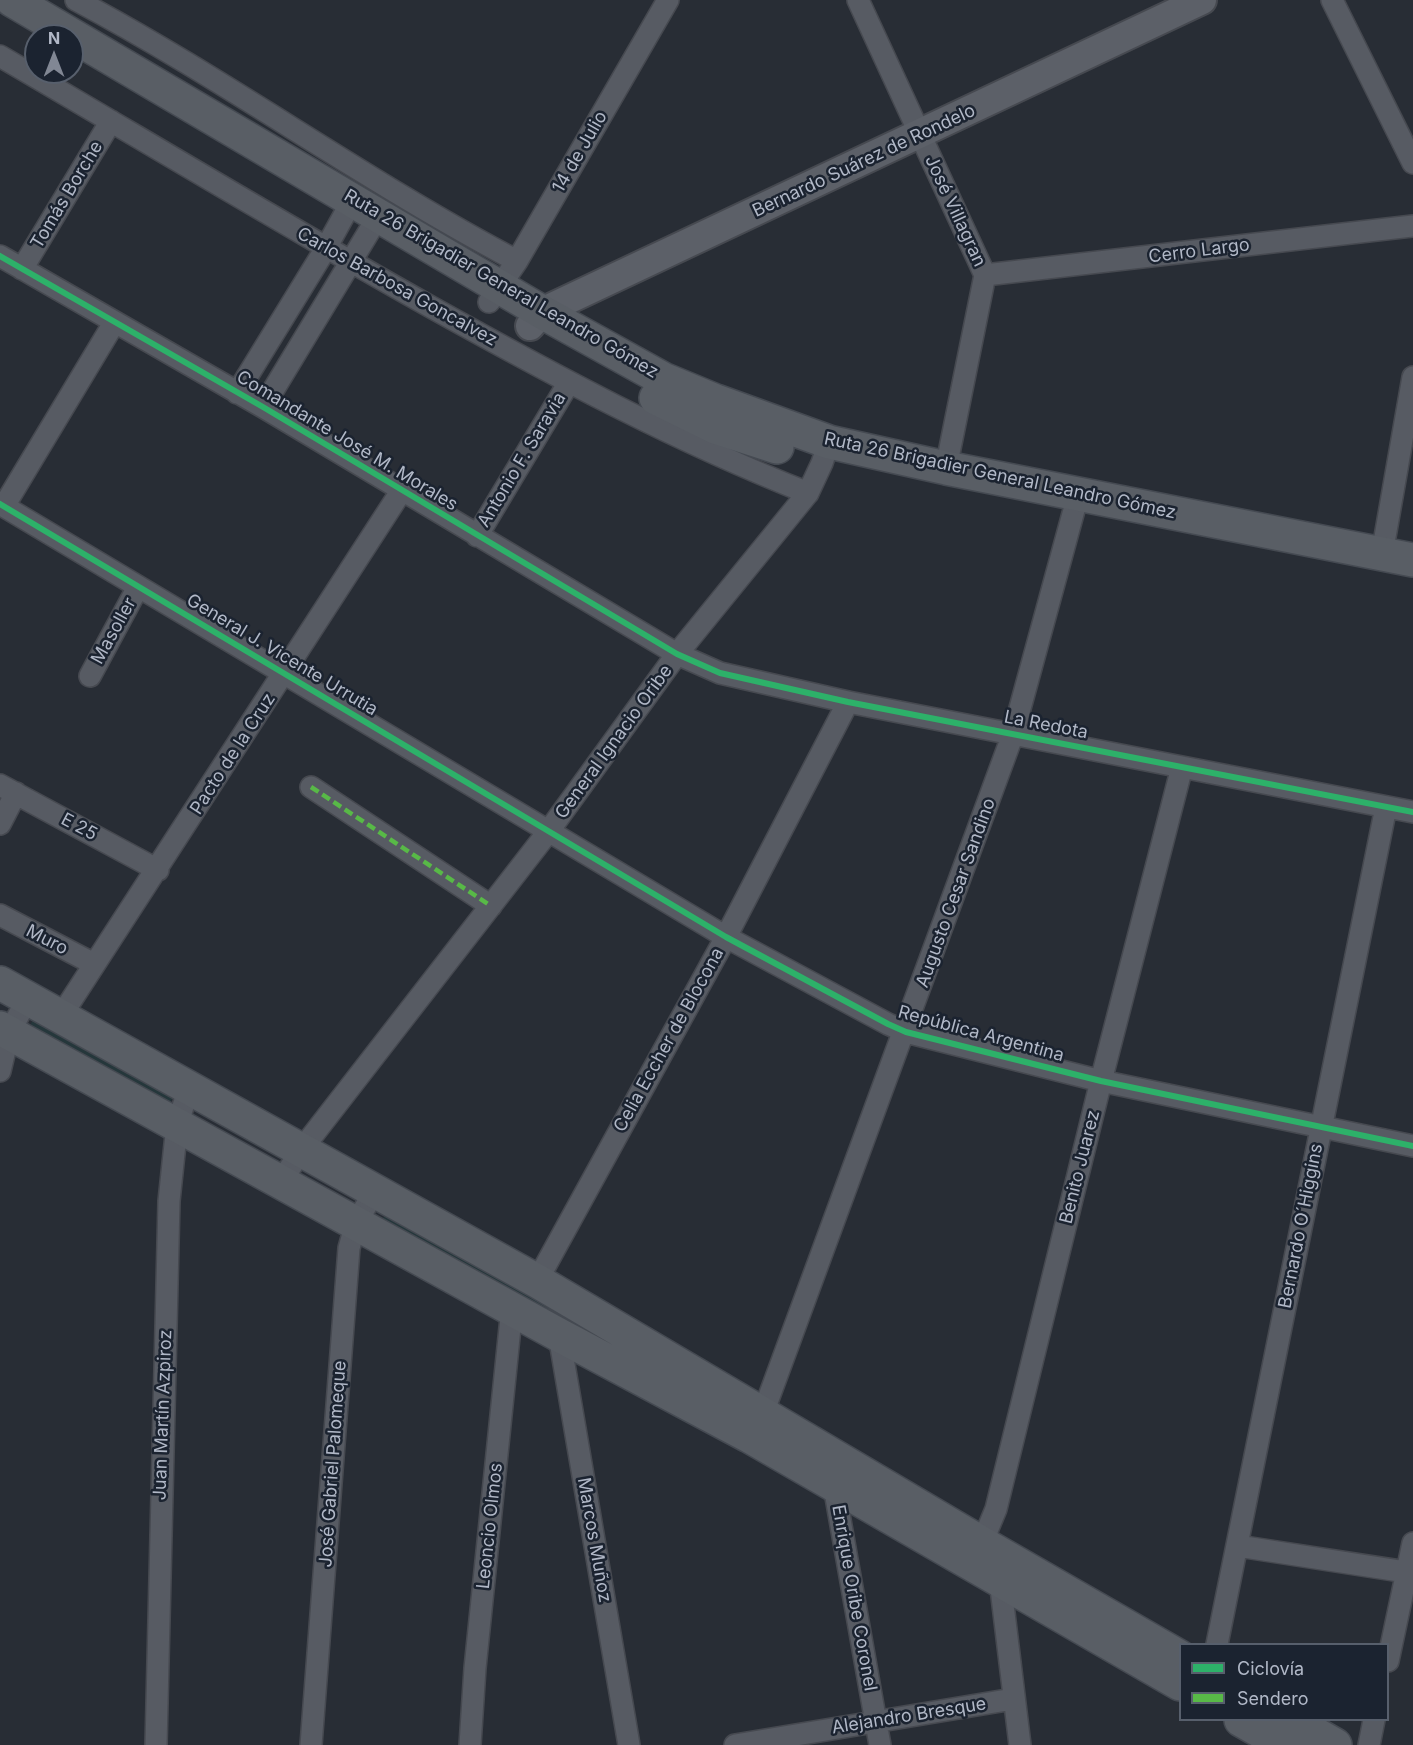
<!DOCTYPE html>
<meta charset="utf-8">
<style>
body{margin:0}
#map{position:relative;width:1413px;height:1745px;overflow:hidden;background:#282d35;font-family:Inter,sans-serif}
canvas{display:block}
.legend{position:absolute;left:1179px;top:1643px;width:210px;height:78px;box-sizing:border-box;background:#1b2330;border:2px solid #575f6c;margin:0;padding:8px 10px;list-style:none;font-size:18px;color:#b1b8c7}
.legend li{display:flex;align-items:center;gap:12px;height:30px}
.legend b{width:30px;border:2px solid #575f6c}
.north{position:absolute;left:24px;top:24px;width:60px;height:60px;box-sizing:border-box;background:#1b2330;border:2px solid #575f6c;border-radius:50%;rotate:0deg;font-size:16px;font-weight:700;line-height:24px;text-align:center;color:#b1b8c7}
.north::after{content:'';display:block;margin:auto;width:21px;height:27px;background:#818794;clip-path:polygon(50% 0,100% 100%,50% 72%,0 100%)}
</style>
<div id="map">
<canvas width="1413" height="1745"></canvas>
<ul class="legend">
<li><b style="height:8px;background:#2db169"></b>Ciclovía</li>
<li><b style="height:8px;background:#58b947"></b>Sendero</li>
</ul>
<div class="north">N</div>
</div>
<script>
const c = document.querySelector('canvas').getContext('2d');
c.lineJoin = 'round';
function fill(path, color) {
  c.fillStyle = color;
  c.fill(path, 'evenodd');
}
function stroke(path, color, width, dash) {
  c.strokeStyle = color;
  c.lineWidth = width;
  c.lineCap = dash ? 'butt' : 'round';
  c.setLineDash(dash || []);
  c.stroke(path);
}
function write(font, color, halo, rows, align = 'center') {
  c.font = font + ' Inter,sans-serif';
  c.lineWidth = 5;
  c.setLineDash([]);
  c.textBaseline = 'middle';
  c.strokeStyle = halo;
  c.fillStyle = color;
  for (const [text, x, y, turn = 0] of rows) {
    c.save();
    c.translate(x, y);
    c.rotate((+turn || 0) * Math.PI / 180);
    c.textAlign = isNaN(turn) ? turn : align;
    if (halo) c.strokeText(text, 0, 0);
    c.fillText(text, 0, 0);
    c.restore();
  }
}
fill(new Path2D(`
 M34 1018 174 1095 168 1106 28 1029Z
 M389 1210 738 1413 380 1222Z`), '#25373b');
const street = new Path2D(`
 M76 0C227 80 366 182 517 261
 M858 0 985 275 946 468
 M1332 0 1413 163
 M0 56C144 140 286 226 431 307 555 376 676 441 808 493
 M0 256 263 407 677 654 720 673 848 702 1413 812
 M22 269 111 121
 M985 275 1413 226
 M489 302 517 261 668 0
 M237 393 326 248 353 199
 M263 407 379 215
 M0 504 726 937 888 1024 906 1032 1101 1081 1413 1146
 M4 506 114 323
 M477 536 568 384
 M1382 554 1413 377
 M90 676 138 587
 M0 785 158 870
 M311 787 491 906
 M0 824 16 793
 M0 915 94 964
 M61 1016 402 490
 M0 1071 9 1033 28 998
 M281 1182 302 1149 548 832 677 654 808 493 822 463 829 442
 M537 1281 726 937 848 702
 M559 1335 629 1745
 M756 1424 763 1413 1013 734 1074 510
 M834 1486 880 1745
 M1238 1546 1413 1573
 M977 1555 996 1509 1101 1081 1182 767
 M1003 1573 1000 1580 1020 1745
 M1217 1644 1386 807
 M1388 1661 1413 1543
 M156 1745 169 1201 177 1125 189 1088
 M311 1745 349 1248 356 1223 376 1189
 M470 1745 475 1668 512 1308
 M735 1745 1013 1699
 M1369 1745 1374 1720`);
const secondary = new Path2D(`
 M530 326 542 312 1202 0`);
const primary = new Path2D(`
 M12 0 542 312 663 379 716 401 829 442 946 468 1413 560
 M656 398 715 427 777 447
 M0 983 537 1281 983 1544 1180 1657
 M0 1028 559 1335 749 1436 1180 1684
 M1241 1720 1285 1745
 M1291 1720 1335 1745`);
stroke(street, '#464950', 24);
stroke(secondary, '#464950', 32);
stroke(primary, '#454a52', 36);
stroke(street, '#575b63', 21);
stroke(secondary, '#5c6068', 28);
stroke(primary, '#595e65', 33);
stroke(new Path2D(`
 M311 787 491 906`), '#58b947', 4.5, [9, 4.5]);
stroke(new Path2D(`
 M0 256 263 407 677 654 720 673 848 702 1413 812
 M0 504 726 937 888 1024 906 1032 1101 1081 1413 1146`), '#2db169', 6);
write('18px', '#b1b8c7', '#1b2330', [
 ["14 de Julio",580,152,-60],
 ["Bernardo Suárez de Rondelo",864,161,-25],
 ["Tomás Borche",67,195,-59],
 ["José Villagran",955,211,65],
 ["Cerro Largo",1199,251,-7],
 ["Ruta 26 Brigadier General Leandro Gómez",501,284,30],
 ["Carlos Barbosa Goncalvez",397,287,29],
 ["Comandante José M. Morales",347,441,31],
 ["Antonio F. Saravia",522,460,-59],
 ["Ruta 26 Brigadier General Leandro Gómez",1000,476,12],
 ["Masoller",114,631,-61],
 ["General J. Vicente Urrutia",282,655,31],
 ["La Redota",1046,725,11],
 ["General Ignacio Oribe",614,742,-54],
 ["Pacto de la Cruz",233,754,-57],
 ["E 25",79,827,28],
 ["Augusto Cesar Sandino",956,893,-70],
 ["Muro",47,940,27],
 ["República Argentina",981,1034,15],
 ["Celia Eccher de Blocona",669,1040,-61],
 ["Benito Juarez",1080,1167,-76],
 ["Bernardo O´Higgins",1301,1226,-79],
 ["Juan Martín Azpiroz",163,1415,-88],
 ["José Gabriel Palomeque",333,1464,-86],
 ["Leoncio Olmos",490,1526,-84],
 ["Marcos Muñoz",594,1540,80],
 ["Enrique Oribe Coronel",854,1598,80],
 ["Alejandro Bresque",909,1716,-9]
]);
</script>
